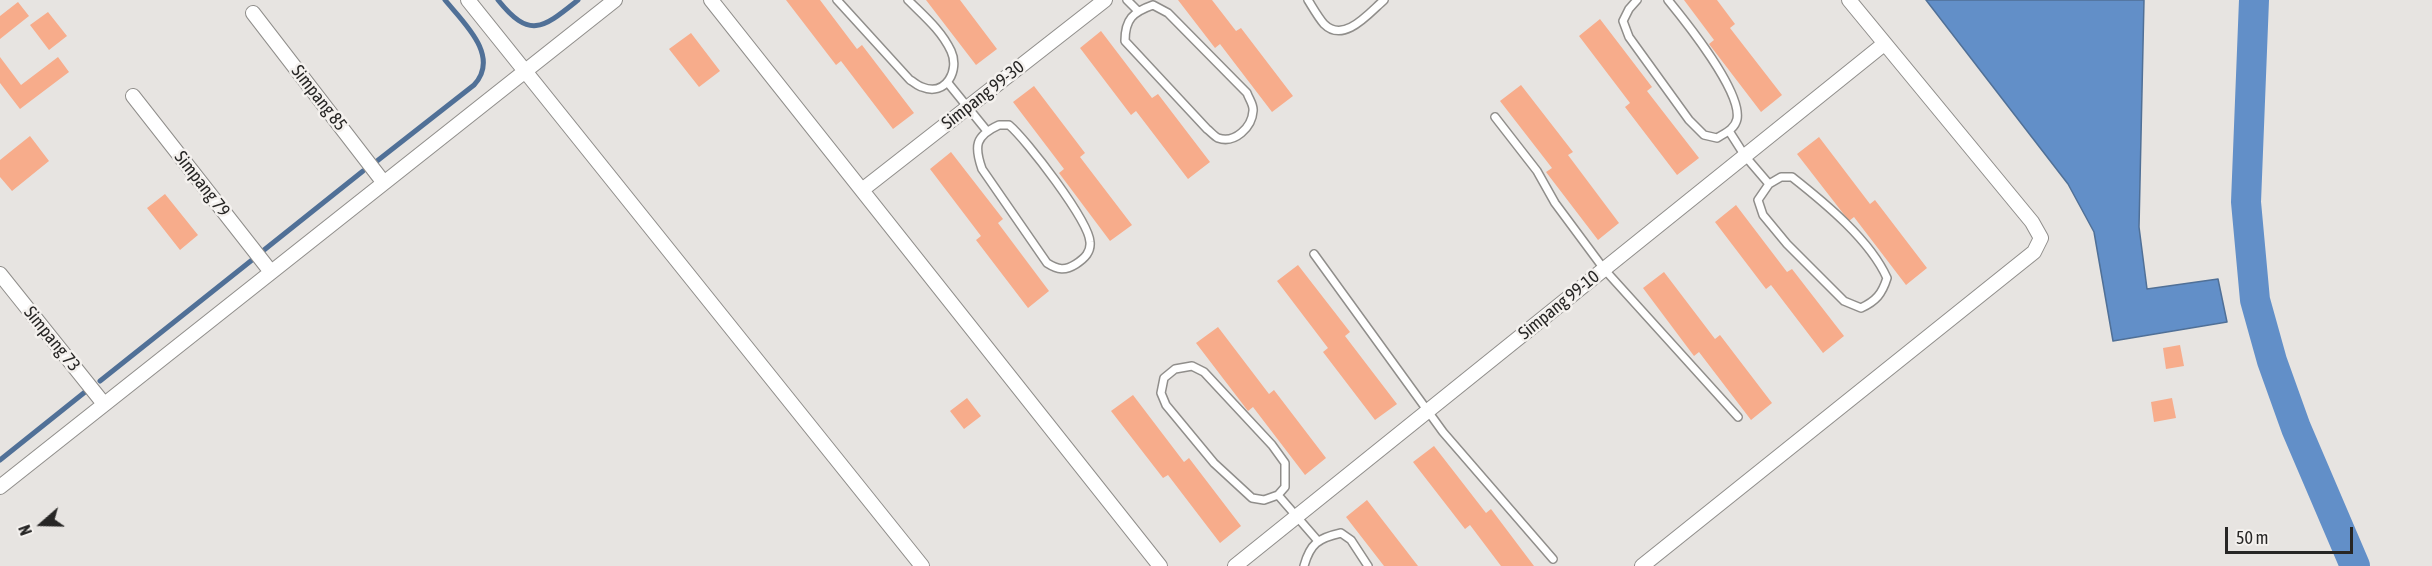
<!DOCTYPE html>
<style>
body{margin:0}
#map{position:relative;width:2432px;height:566px;overflow:hidden;background:#e7e4e1;font-family:"Asap Condensed",sans-serif}
canvas{display:block}
.north{position:absolute;left:12px;top:494px;width:60px;height:60px;-webkit-text-stroke:4px #f4f1ee;paint-order:stroke;rotate:250deg;font-size:16px;font-weight:700;line-height:24px;text-align:center;color:#272625}
.north::after{content:'';display:block;margin:auto;width:21px;height:27px;background:#272625;clip-path:polygon(50% 0,100% 100%,50% 72%,0 100%)}
.scale{position:absolute;left:2225px;top:527px;width:128px;height:27px;box-sizing:border-box;border:3px solid #272625;border-top:0;padding-left:8px;font-size:18px;line-height:21px;white-space:nowrap;color:#272625;-webkit-text-stroke:4px #f4f1ee;paint-order:stroke}
</style>
<div id="map">
<canvas width="2432" height="566"></canvas>
<div class="north">N</div>
<div class="scale">50 m</div>
</div>
<script>
const c = document.querySelector('canvas').getContext('2d');
c.lineJoin = 'round';
function fill(path, color) {
  c.fillStyle = color;
  c.fill(path, 'evenodd');
}
function stroke(path, color, width, dash) {
  c.strokeStyle = color;
  c.lineWidth = width;
  c.lineCap = dash ? 'butt' : 'round';
  c.setLineDash(dash || []);
  c.stroke(path);
}
function write(font, color, halo, rows, align = 'center') {
  c.font = font + ' "Asap Condensed",sans-serif';
  c.lineWidth = 5;
  c.setLineDash([]);
  c.textBaseline = 'middle';
  c.strokeStyle = halo;
  c.fillStyle = color;
  for (const [text, x, y, turn = 0] of rows) {
    c.save();
    c.translate(x, y);
    c.rotate((+turn || 0) * Math.PI / 180);
    c.textAlign = isNaN(turn) ? turn : align;
    if (halo) c.strokeText(text, 0, 0);
    c.fillText(text, 0, 0);
    c.restore();
  }
}
const water = new Path2D(`
 M1926 0H2144L2139 227 2147 289 2218 279 2227 322 2113 341 2094 232 2068 184Z`);
fill(water, '#628fc8');
stroke(water, '#507097', 1.5);
stroke(new Path2D(`
 M498 0C530 40 543 28 578 0
 M377 161 474 85C501 56 463 22 445 0
 M264 250 363 171
 M100 381 252 260
 M0 460 85 392`), '#507097', 5);
stroke(new Path2D(`
 M2254 0 2246 202 2255 300 2272 361 2296 428 2355 566`), '#628fc8', 30);
fill(new Path2D(`
 M786 0H820L857 49 862 45 914 113 893 129 841 61 836 65Z
 M926 0H960L997 49 976 65Z
 M1178 0H1212L1236 31 1241 28 1293 96 1272 112 1220 44 1215 48Z
 M1684 0H1717L1735 24 1730 28 1782 95 1761 112 1709 44 1714 40Z
 M18 2 29 16 0 39V16Z
 M48 12 67 36 49 50 30 25Z
 M1600 19 1652 87 1647 91 1699 158 1677 175 1625 107 1630 103 1579 36Z
 M1101 31 1152 98 1158 94 1210 162 1188 179 1136 111 1131 115 1080 48Z
 M691 33 720 71 699 87 669 49Z
 M0 57 21 85 58 57 69 72 20 109 0 83Z
 M1521 85 1573 152 1568 155 1619 223 1598 240 1546 172 1552 168 1500 101Z
 M1034 86 1085 153 1080 157 1132 225 1110 241 1059 173 1064 169 1013 102Z
 M30 136 49 161 12 191 0 177V160Z
 M1819 137 1870 204 1875 200 1927 268 1906 285 1854 217 1849 221 1797 154Z
 M951 152 1003 219 998 223 1049 291 1028 308 976 240 981 236 930 169Z
 M165 194 198 235 180 250 147 208Z
 M1736 205 1787 272 1792 269 1844 336 1823 353 1771 285 1766 289 1715 222Z
 M1298 265 1350 332 1345 336 1397 404 1375 420 1323 352 1328 348 1277 281Z
 M1664 272 1715 339 1720 335 1772 403 1751 420 1699 352 1694 356 1643 288Z
 M1218 327 1269 394 1274 390 1326 458 1305 475 1253 407 1248 411 1196 343Z
 M2180 345 2184 366 2166 369 2163 348Z
 M1133 395 1184 462 1189 458 1241 526 1220 543 1168 475 1163 478 1111 411Z
 M967 398 981 416 964 429 950 411Z
 M2172 398 2176 418 2154 422 2151 402Z
 M1434 446 1486 513 1491 509 1534 566H1501L1470 525 1465 529 1413 462Z
 M1367 500 1418 566H1384L1346 517Z`), '#f7ac8b');
const lane = new Path2D(`
 M837 0 910 80C914 82 918 86 922 87 946 97 960 70 951 51 941 30 924 16 908 0
 M1127 0 1137 10
 M1308 0C1313 8 1318 17 1324 24 1344 44 1369 13 1384 0
 M1637 0 1629 9 1623 21 1629 37 1689 120 1704 135 1717 138C1725 133 1735 129 1737 119 1742 92 1686 22 1668 0
 M1153 5 1168 13 1247 93C1249 99 1254 105 1253 111 1252 127 1235 144 1218 138 1214 136 1210 131 1207 129L1125 41C1125 19 1133 12 1153 5Z
 M948 83 987 131
 M1495 117 1537 171 1555 203 1604 269 1738 417
 M999 125H1009C1026 139 1089 221 1090 242 1091 252 1085 258 1076 264 1065 271 1058 270 1047 263L982 169C974 146 975 136 999 125Z
 M1729 131 1745 156 1769 184
 M1781 177H1792C1825 203 1870 240 1887 278 1882 294 1876 301 1861 308L1844 301 1787 244 1763 215 1758 200 1769 184Z
 M1314 254 1443 432 1553 559
 M1192 366 1204 372 1272 445 1285 463V487L1278 495 1264 500 1252 498 1214 463 1166 405 1161 393 1164 378 1175 369Z
 M1278 495 1318 541
 M1304 566C1310 544 1318 538 1341 533L1351 540 1368 566`);
const street = new Path2D(`
 M468 0 922 566
 M711 0 1160 566
 M253 13 384 183
 M133 96 271 272
 M862 190 1105 0
 M0 274 104 404
 M0 487 615 0
 M1235 566 1884 44
 M1642 566 2034 252 2041 238 2032 222 1849 0`);
stroke(lane, '#908e8b', 10);
stroke(street, '#908e8b', 16);
stroke(lane, '#fff', 7);
stroke(street, '#fff', 14);
write('18px', '#272625', '#f4f1ee', [
 ["Simpang 99-30",983,95,-38],
 ["Simpang 85",319,98,52],
 ["Simpang 79",202,184,52],
 ["Simpang 99-10",1559,305,-39],
 ["Simpang 73",52,339,51]
]);
</script>
